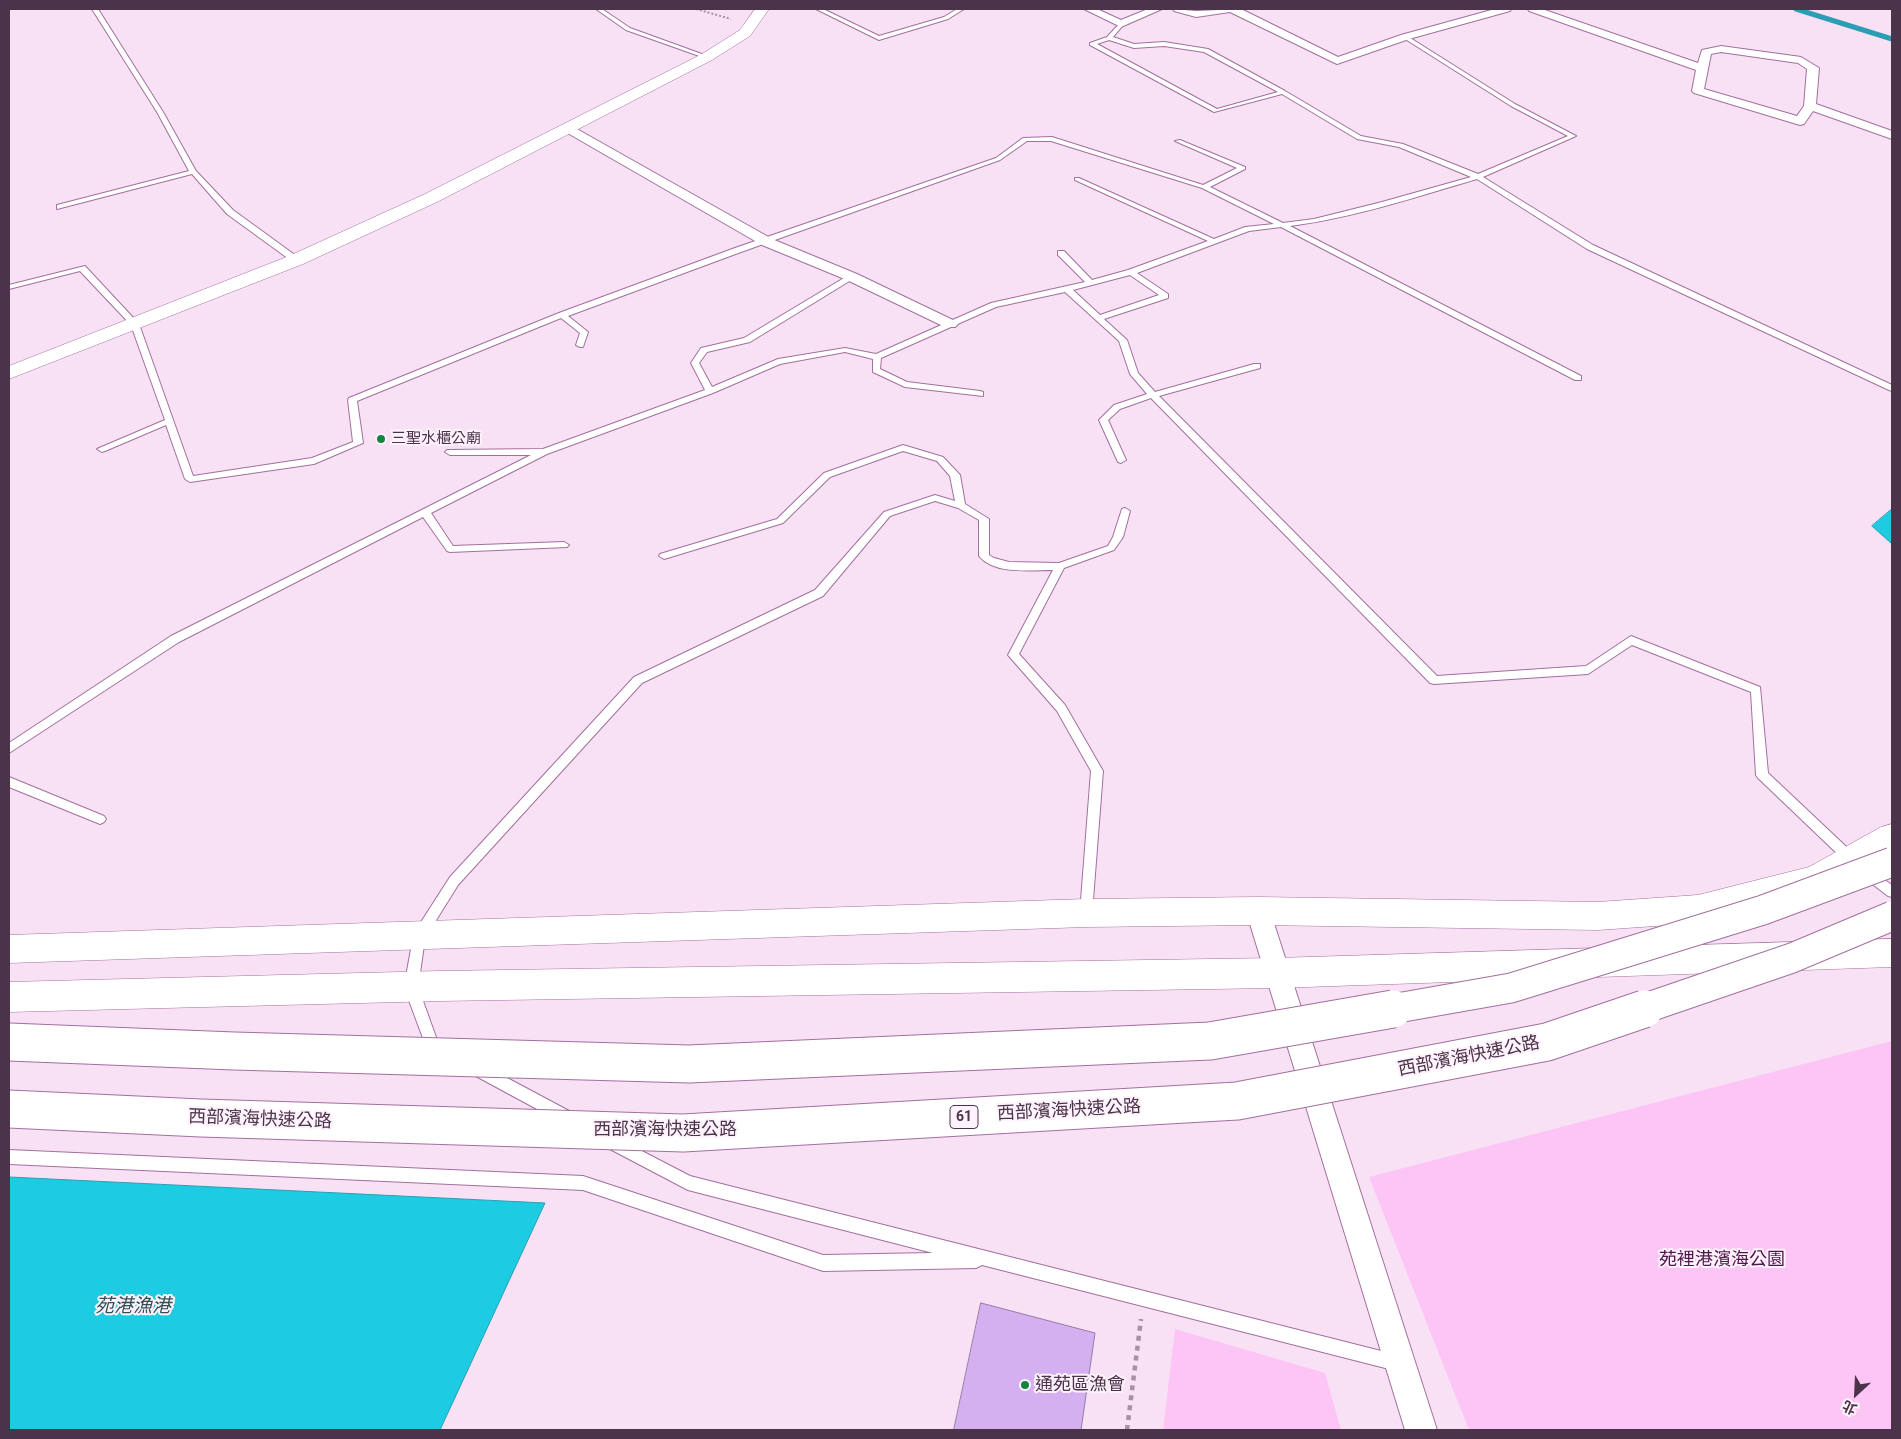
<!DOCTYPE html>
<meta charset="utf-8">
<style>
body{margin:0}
#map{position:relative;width:1901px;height:1439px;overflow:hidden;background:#f8e1f5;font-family:Roboto,"Noto Sans TC",sans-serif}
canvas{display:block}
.frame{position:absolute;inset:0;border:10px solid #4b3449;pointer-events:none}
.north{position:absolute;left:1831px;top:1369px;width:50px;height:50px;-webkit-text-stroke:4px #fef2fc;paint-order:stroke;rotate:205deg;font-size:14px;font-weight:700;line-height:20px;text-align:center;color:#4b3449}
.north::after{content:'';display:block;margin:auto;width:18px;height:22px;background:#4b3449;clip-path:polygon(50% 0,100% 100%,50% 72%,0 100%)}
</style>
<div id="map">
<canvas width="1901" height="1439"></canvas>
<div class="frame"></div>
<div class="north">北</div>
</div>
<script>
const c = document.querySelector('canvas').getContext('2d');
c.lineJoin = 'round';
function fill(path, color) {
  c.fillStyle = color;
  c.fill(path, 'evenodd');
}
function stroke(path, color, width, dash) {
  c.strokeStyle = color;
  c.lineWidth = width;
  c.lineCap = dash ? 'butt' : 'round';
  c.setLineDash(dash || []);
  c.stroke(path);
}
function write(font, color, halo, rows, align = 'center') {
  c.font = font + ' Roboto,"Noto Sans TC",sans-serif';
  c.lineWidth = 4;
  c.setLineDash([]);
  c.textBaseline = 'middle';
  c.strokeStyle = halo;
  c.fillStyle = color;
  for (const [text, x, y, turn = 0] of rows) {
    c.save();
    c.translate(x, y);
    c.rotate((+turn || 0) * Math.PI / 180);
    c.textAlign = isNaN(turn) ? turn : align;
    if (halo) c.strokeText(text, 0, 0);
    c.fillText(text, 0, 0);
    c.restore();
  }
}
fill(new Path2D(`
 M1892 1041V1430H1469L1369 1177Z
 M1175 1329 1325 1373 1341 1430H1163Z`), '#fcc5f6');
const water = new Path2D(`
 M1892 509V544L1872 526Z
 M9 1177 545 1203 440 1430H9Z`);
fill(water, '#1dcbe2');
stroke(water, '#2b9eb4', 1);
stroke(new Path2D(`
 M1796 9 1892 39`), '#2b9eb4', 5);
const building = new Path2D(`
 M981 1303 1095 1333 1081 1430H954Z`);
fill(building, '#d4b0f0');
stroke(building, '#947ba8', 1);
const service = new Path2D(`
 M92 9H98L163 112 196 171 233 210 299 258V262H293L227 214 192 174 57 209V205L189 171 157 112Z
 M596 9H602L630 28 710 57 705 58 626 30Z
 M816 9H823L879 36 944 17 957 9H964L948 19 879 40Z
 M1121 22 1124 24 1113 37 1134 44 1164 42 1208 49 1285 91 1361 136 1403 144 1478 174 1568 136 1511 106 1402 37 1407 36 1515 104 1576 136 1483 177 1593 245 1892 385V391L1889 390 1587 249 1477 179C1416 197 1353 218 1290 226L1581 376V380H1575L1281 227 1249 231 1137 273 1168 294V298L1104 319 1127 340 1138 373 1155 392 1254 364H1260V368L1159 396 1437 676 1586 666 1631 636 1760 687 1768 773 1855 855 1857 859 1855 863 1851 864 1847 863 1758 778 1756 775 1751 692 1632 645 1588 674 1434 684 1430 683 1151 398 1120 409 1108 420 1126 460 1121 463 1118 462 1099 420 1114 405 1147 394 1130 374 1119 341 1065 292 996 307 881 358 880 369 907 382 980 391 983 392V396L905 387 873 372V359L845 352 780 364 713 393 547 454 431 513 453 546 564 542 569 545 567 547 450 552 447 551 423 517 179 642 9 753V743L171 636 531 455H450L445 452 447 450 543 449 705 390 691 363 701 348 744 338 849 275 856 277 750 342 707 352 699 363 712 387 778 359 845 348 876 354 991 303 1085 282 1058 255V251H1064L1092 280 1128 270 1208 241 1075 180V178H1079L1214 239 1245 227 1274 224 1202 188 1051 141H1027L1000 160 741 252 568 316 588 332 583 347H580L576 345 580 333 561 318 357 401 363 443 314 464 190 482 185 479 166 425 105 451 102 452 97 449 165 420 131 325 80 271 9 289V285L85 266 139 324 193 476 312 458 353 442 348 400 349 398 559 313 735 248 996 158 1023 138 1052 137 1203 185 1237 168 1175 141 1180 140 1245 167V169L1210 187 1283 223 1314 219 1382 202 1471 177 1399 147 1357 139 1282 94 1214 112 1090 45V43L1107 37ZM1109 40 1134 48 1164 46 1204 52 1278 92 1217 109 1097 44ZM1130 275 1159 295 1100 315 1073 290Z
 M903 445 943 457 960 475 965 504 989 519V555L994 558 1009 562 1059 563 1108 546 1113 537 1122 509 1125 508 1130 511 1123 537 1114 550 1064 568 1019 654 1065 705 1103 771 1092 913 1091 917 1086 919 1081 917 1080 913 1091 771 1057 711 1008 655 1053 570C1031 570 995 575 979 556V520L958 508 935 501 890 516 823 596 642 683 458 885 425 938 418 987 437 1040 444 1043 446 1048 444 1053 439 1055 427 1049 404 987 414 933 450 877 634 677 815 590 884 512 935 495 955 501 950 476 937 461 903 451 830 477 783 523 664 559 659 556 660 554 777 519 824 473Z
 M9 777 104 816 106 819 104 822 100 824 9 787Z
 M1867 868 1892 885V897L1888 896 1863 877 1861 873 1863 869Z
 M479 1063 571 1112 573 1117 571 1122 566 1124 561 1122 474 1075 472 1070 474 1065Z
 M613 1136 690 1176 1397 1355 1403 1357 1405 1363 1403 1369 1397 1371 982 1265 976 1268 823 1271 583 1190 9 1164V1150L583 1176 823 1255 933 1253 688 1190 608 1148 606 1143 608 1138Z`);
const minor = new Path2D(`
 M1084 9H1097L1121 20 1148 9H1162L1121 27Z
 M1173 9 1196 11 1241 9 1338 57 1401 35 1495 9H1511L1510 11 1409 39 1337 64 1230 12 1196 17 1174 11Z
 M1528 9H1542L1698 63 1702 50 1721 46 1801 57 1819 68 1816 104 1892 131V139L1813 111 1804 124 1800 125 1694 93 1692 91 1696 70 1529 11ZM1721 52 1798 63 1807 69 1804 106 1797 116 1704 89 1711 54Z
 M568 124 772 239 857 274 955 321 958 324 955 327H945L847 280 762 245 564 131 562 128 564 125Z
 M1258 900 1267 904 1270 911 1437 1430H1405L1246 911 1249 904Z`);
const tertiary = new Path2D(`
 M755 9H769L750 36 712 60 437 202 303 264 9 379V366L289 256 425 194 702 54 740 30Z
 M1892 824V850L1827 887 1698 923 1598 930 1258 925 1086 927 9 963V935L1086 899 1258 897 1598 902 1698 895 1809 867 1881 827Z
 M1892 939V967L1276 988 439 1001 9 1012V982L439 971 1276 958Z`);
stroke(service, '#a36f9e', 2);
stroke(minor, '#a36f9e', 2);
stroke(tertiary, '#a36f9e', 1);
stroke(new Path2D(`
 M696 9 731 19`), '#a891a5', 2, [2, 2]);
stroke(new Path2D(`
 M1127 1430 1141 1319`), '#a891a5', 4.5, [5, 5]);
fill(service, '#fff');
fill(minor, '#fff');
fill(tertiary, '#fff');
const trunkBridgeFar1 = new Path2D(`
 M1386 1010 1511 988 1763 910 1892 862
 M1640 1010 1792 958 1892 916`);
const trunkBridge = new Path2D(`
 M9 1042 234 1051 689 1064 1210 1041 1393 1009
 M9 1109 201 1118 683 1133 1237 1101 1547 1042 1644 1009`);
stroke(trunkBridgeFar1, '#a36f9e', 31, []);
stroke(trunkBridge, '#a36f9e', 39, []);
stroke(trunkBridgeFar1, '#fff', 29);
stroke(trunkBridge, '#fff', 37);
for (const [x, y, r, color] of [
 [381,439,5,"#12863e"],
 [1025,1385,5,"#12863e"]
]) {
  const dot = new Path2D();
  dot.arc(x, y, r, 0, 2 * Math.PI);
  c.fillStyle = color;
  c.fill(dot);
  stroke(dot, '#fef2fc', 2);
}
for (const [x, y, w] of [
 [964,1117,28]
]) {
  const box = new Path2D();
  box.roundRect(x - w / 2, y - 11.5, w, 23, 4);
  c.fillStyle = '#fef2fc';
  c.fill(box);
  stroke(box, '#4b3449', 1);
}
write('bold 14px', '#4b3449', null, [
 ["61",964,1117]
]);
write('15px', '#4b3449', '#fef2fc', [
 ["三聖水櫃公廟",391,439]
], 'left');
write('18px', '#4b3449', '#fef2fc', [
 ["西部濱海快速公路",1469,1057,-11],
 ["西部濱海快速公路",1069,1111,-3],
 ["西部濱海快速公路",260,1120,2],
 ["西部濱海快速公路",665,1130]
]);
write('18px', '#51154e', '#fef2fc', [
 ["苑裡港濱海公園",1722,1260]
]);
write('18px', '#4b3449', '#fef2fc', [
 ["通苑區漁會",1035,1385]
], 'left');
write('italic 19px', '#315156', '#fef2fc', [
 ["苑港漁港",133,1307]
]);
</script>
